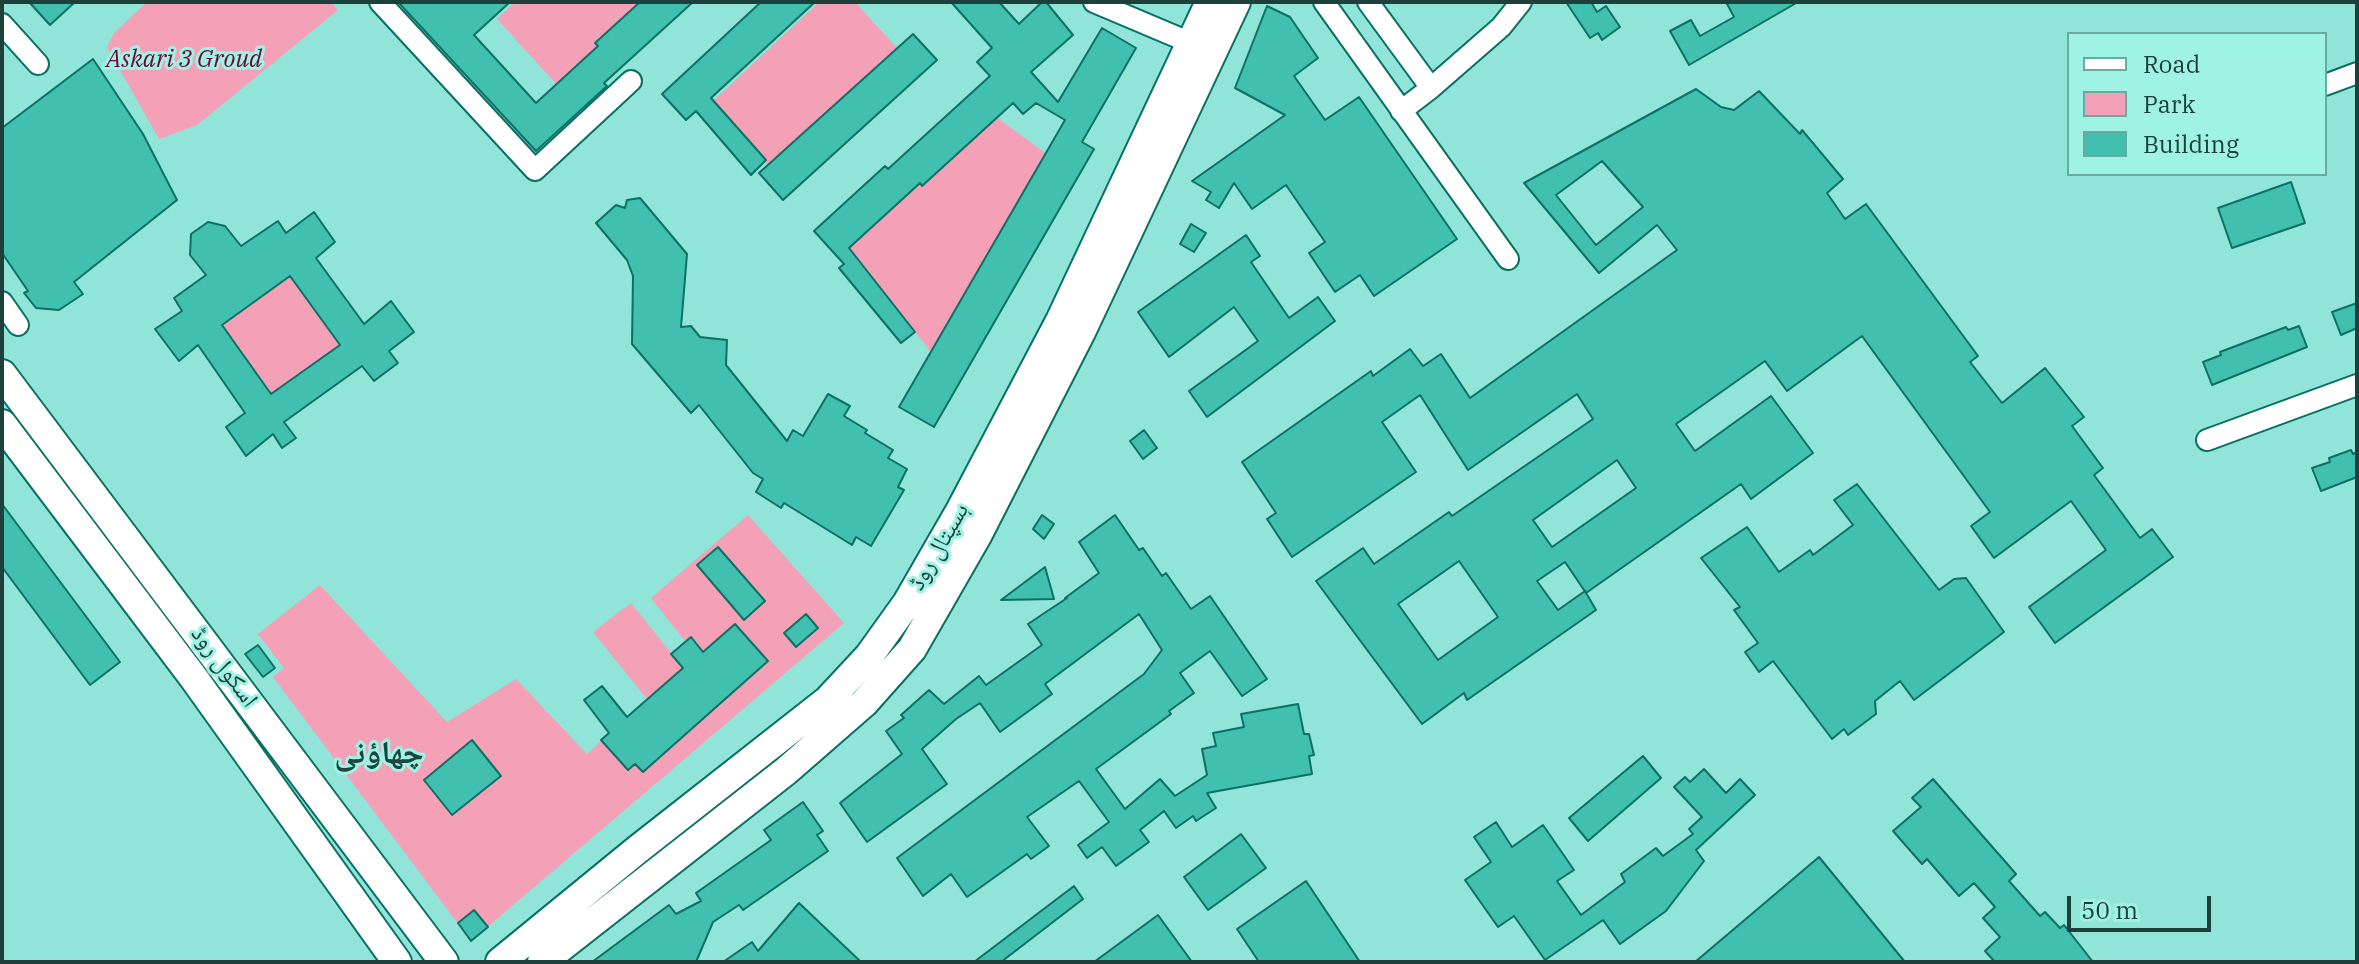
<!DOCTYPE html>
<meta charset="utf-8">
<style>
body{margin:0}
#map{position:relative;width:2359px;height:964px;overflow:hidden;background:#91e5d8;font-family:"IBM Plex Serif",serif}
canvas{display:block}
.frame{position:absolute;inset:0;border:4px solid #1d403b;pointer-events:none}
.legend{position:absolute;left:2067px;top:32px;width:260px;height:144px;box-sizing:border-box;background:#9ef3e5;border:2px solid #6aaba1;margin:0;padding:10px 14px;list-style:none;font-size:24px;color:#1d403b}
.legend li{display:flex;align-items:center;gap:16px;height:40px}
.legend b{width:40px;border:2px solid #6aaba1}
.scale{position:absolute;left:2067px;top:896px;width:144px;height:36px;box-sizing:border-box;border:4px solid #1d403b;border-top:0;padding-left:10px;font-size:24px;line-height:28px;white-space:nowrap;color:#1d403b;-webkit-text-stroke:6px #9ef3e5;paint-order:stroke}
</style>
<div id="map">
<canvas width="2359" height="964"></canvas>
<div class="frame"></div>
<ul class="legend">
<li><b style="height:10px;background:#fff"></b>Road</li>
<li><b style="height:22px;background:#f4a0b6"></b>Park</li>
<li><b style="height:22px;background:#41bfaf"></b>Building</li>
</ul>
<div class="scale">50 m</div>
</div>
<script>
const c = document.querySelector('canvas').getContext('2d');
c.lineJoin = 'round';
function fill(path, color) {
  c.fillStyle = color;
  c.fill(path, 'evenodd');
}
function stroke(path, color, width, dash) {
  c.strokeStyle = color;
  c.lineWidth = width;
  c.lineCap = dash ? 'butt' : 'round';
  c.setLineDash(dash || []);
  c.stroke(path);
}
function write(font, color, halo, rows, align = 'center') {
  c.font = font + ' "IBM Plex Serif","Noto Naskh Arabic",serif';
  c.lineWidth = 6;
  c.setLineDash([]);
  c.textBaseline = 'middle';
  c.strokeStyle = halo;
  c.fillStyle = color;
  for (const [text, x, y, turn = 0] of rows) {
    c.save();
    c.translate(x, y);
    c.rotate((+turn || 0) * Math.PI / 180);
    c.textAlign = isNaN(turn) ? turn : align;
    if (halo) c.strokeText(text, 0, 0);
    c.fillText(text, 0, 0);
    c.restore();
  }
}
fill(new Path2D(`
 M147 2H331L338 10 197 125 159 139 107 47 114 33Z
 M515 2H649L558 86 497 19Z
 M819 2H855L898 49 771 168 711 103Z
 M991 113 1045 153 931 352 849 248Z
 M290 276 340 345 271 394 222 325Z
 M748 515 844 623 471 941 273 677 284 668 258 634 320 585 447 722 516 679 587 754 647 699 593 632 631 603 672 654 685 641 651 598Z`), '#f4a0b6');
const building = new Path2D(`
 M29 2H75L50 25Z
 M398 2H510L474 35 536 103 598 46 595 43 640 2H693L604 83 607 86 536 151Z
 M761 2H815L711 98 766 160 751 175 696 111 686 120 662 94Z
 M951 2H999L1019 24 1042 2H1046L1073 35 1031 72 1058 102 1102 28 1136 48 1082 142 1094 149 934 427 899 407 1065 120 1036 103 1023 114 1013 103 922 186 920 183 849 248 915 332 901 343 839 268 844 264 814 231 885 166 888 169 990 76 977 62 992 48Z
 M1566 2H1591L1597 12 1606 6 1620 27 1602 40 1598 33 1590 38Z
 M1726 2H1798L1689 65 1670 31 1691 20 1700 36 1734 17Z
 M1267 6 1290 17 1318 58 1294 76 1325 120 1359 97 1457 239 1374 296 1360 275 1335 292 1309 253 1325 242 1286 185 1252 209 1234 183 1219 208 1206 200 1211 192 1192 181 1285 115 1235 88Z
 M913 34 937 60 783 200 759 173Z
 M93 59 143 134 177 200 74 282 83 294 59 310 36 308 24 293 28 291 2 253V128Z
 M1696 89 1721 107 1734 110 1759 91 1800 134 1802 130 1843 179 1827 193 1845 219 1866 204 1978 356 1970 362 2002 403 2045 368 2084 417 2072 426 2103 468 2094 475 2140 538 2152 529 2173 557 2055 643 2029 607 2106 550 2071 501 1994 558 1971 526 1990 512 1862 336 1787 391 1765 361 1676 424 1695 451 1771 396 1813 453 1751 499 1741 484 1586 593 1565 562 1537 581 1558 610 1585 591 1596 610 1467 700 1464 693 1422 724 1316 581 1363 548 1374 564 1449 512 1452 516 1593 419 1577 394 1468 470 1420 395 1382 422 1416 472 1292 557 1267 519 1276 513 1242 462 1371 371 1373 376 1410 349 1423 366 1441 354 1470 398 1677 250 1657 225 1599 273 1524 183ZM1602 161 1643 207 1596 245 1556 195ZM1617 460 1636 488 1552 547 1533 520ZM1459 561 1498 617 1438 660 1398 604Z
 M2291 182 2305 223 2232 248 2218 208Z
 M640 198 687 254 681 327 691 326 700 337 727 340 726 365 787 441 793 430 803 436 828 394 850 406 844 416 867 430 865 433 893 450 888 458 907 469 898 487 904 490 871 546 856 537 852 545 784 503 781 508 756 492 763 479 753 473 699 405 691 413 632 344 633 276 627 260 596 223 616 205 625 208 627 200Z
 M314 212 335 242 316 258 364 324 391 301 414 332 389 351 398 363 374 381 362 366 284 422 296 438 282 448 273 434 246 456 226 427 245 413 198 345 179 361 155 329 182 311 174 298 206 275 190 255 191 234 208 222 225 226 241 246 278 221 286 233ZM290 276 340 345 271 394 222 325Z
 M1191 224 1206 233 1194 252 1180 244Z
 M1246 235 1260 256 1251 262 1289 318 1318 297 1335 321 1207 417 1189 391 1258 341 1234 307 1169 357 1138 312Z
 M2357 303V328L2341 335 2332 312Z
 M2299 326 2307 347 2212 385 2203 362 2221 355 2220 352 2286 327 2288 330Z
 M1144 430 1157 448 1143 459 1130 441Z
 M2351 450 2353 454 2357 452V477L2321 491 2312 468 2330 462 2329 458Z
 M1857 484 1939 590 1954 579 1966 578 2004 632 1914 700 1900 681 1875 701 1876 714 1848 735 1844 729 1832 739 1773 661 1759 672 1745 652 1758 643 1734 610 1740 607 1701 558 1747 527 1779 572 1810 550 1813 555 1853 525 1834 500Z
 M2 504 120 662 90 685 2 567Z
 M1042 515 1054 524 1044 539 1033 529Z
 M1115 515 1139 550 1143 548 1162 576 1166 573 1191 609 1210 596 1267 679 1242 696 1210 651 1180 673 1194 693 1169 711 1171 714 1096 769 1125 809 1160 779 1175 796 1207 775 1202 749 1216 746 1213 733 1244 727 1241 714 1298 704 1304 734H1309L1314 755 1309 756 1312 774 1207 793 1216 808 1196 821 1193 816 1176 828 1164 811 1140 830 1149 842 1116 866 1102 847 1087 858 1078 845 1109 822 1079 781 1027 817 1049 846 1031 859 1027 854 967 897 951 874 923 896 897 858 1144 674 1162 650 1139 614 1045 684 1052 694 1000 732 980 703 956 719 922 749 947 784 867 842 840 803 902 754 886 731 904 718 901 715 929 690 944 704 979 676 986 685 1042 645 1028 624 1067 598H1065L1099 573 1079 542Z
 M718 547 765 601 744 620 697 565Z
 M1045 567 1054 599 1001 600Z
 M806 614 818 628 796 647 784 633Z
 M735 624 768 661 643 772 635 764 628 770 601 740 609 733 584 700 602 686 627 717 683 668 671 654 691 637 703 652Z
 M258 645 275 668 263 677 245 654Z
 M472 740 501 776 452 815 424 780Z
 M1643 756 1661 778 1588 841 1569 818Z
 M1704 769 1726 793 1740 779 1755 795 1696 850 1704 861 1666 911 1620 944 1603 920 1545 960 1514 916 1498 927 1465 880 1491 862 1474 837 1496 822 1512 847 1543 825 1574 870 1557 881 1581 915 1625 882 1621 874 1656 848 1663 856 1693 834 1689 829 1702 817 1674 787 1685 777 1690 782Z
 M1933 779 2016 874 2009 881 2040 916 2045 912 2060 928 2064 925 2093 962H1995L1985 951 2000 937 1983 918 1995 907 1974 883 1959 896 1927 859 1922 864 1893 831 1921 807 1912 798Z
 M803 802 823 831 817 835 828 851 743 910 739 905 713 922 696 962H592L669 905 676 914 701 901 696 893 771 840 764 830Z
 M1241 834 1266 868 1208 910 1184 877Z
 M1819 857 1905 962H1695Z
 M1306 881 1360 962H1259L1237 929Z
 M1074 886 1083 899 1001 962H974Z
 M799 903 861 962H723L752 942 758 951Z
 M474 910 488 927 471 941 458 923Z
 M1158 915 1192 962H1094Z`);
fill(building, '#41bfaf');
stroke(building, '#0c7065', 2);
const minor = new Path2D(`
 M380 2 535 170 631 81
 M1094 2 1191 43
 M1324 2 1508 259
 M1368 2 1431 88
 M2 24 38 64
 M2325 85 2357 73
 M1401 111 1431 88 1501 27 1521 2
 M2 302 18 325
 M2207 440 2357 385`);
const secondary = new Path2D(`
 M2 374 444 962
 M2 424 193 677 397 962
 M500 962 637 850 828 700 869 656 907 603 960 511 1060 321 1210 2
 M542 962 786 771 864 703 912 649 978 534 1081 332 1236 2`);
stroke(minor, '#086f64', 24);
stroke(secondary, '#086f64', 32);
stroke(minor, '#fff', 20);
stroke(secondary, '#fff', 28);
write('italic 24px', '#740537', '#9ef3e5', [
 ["Askari 3 Groud",184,60]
]);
write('24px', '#1d403b', '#9ef3e5', [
 ["ہسپتال روڈ",939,547,-60],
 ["اسکول روڈ",224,667,53]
]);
write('bold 32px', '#194740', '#9ef3e5', [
 ["چھاؤنی",379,754]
]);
</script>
